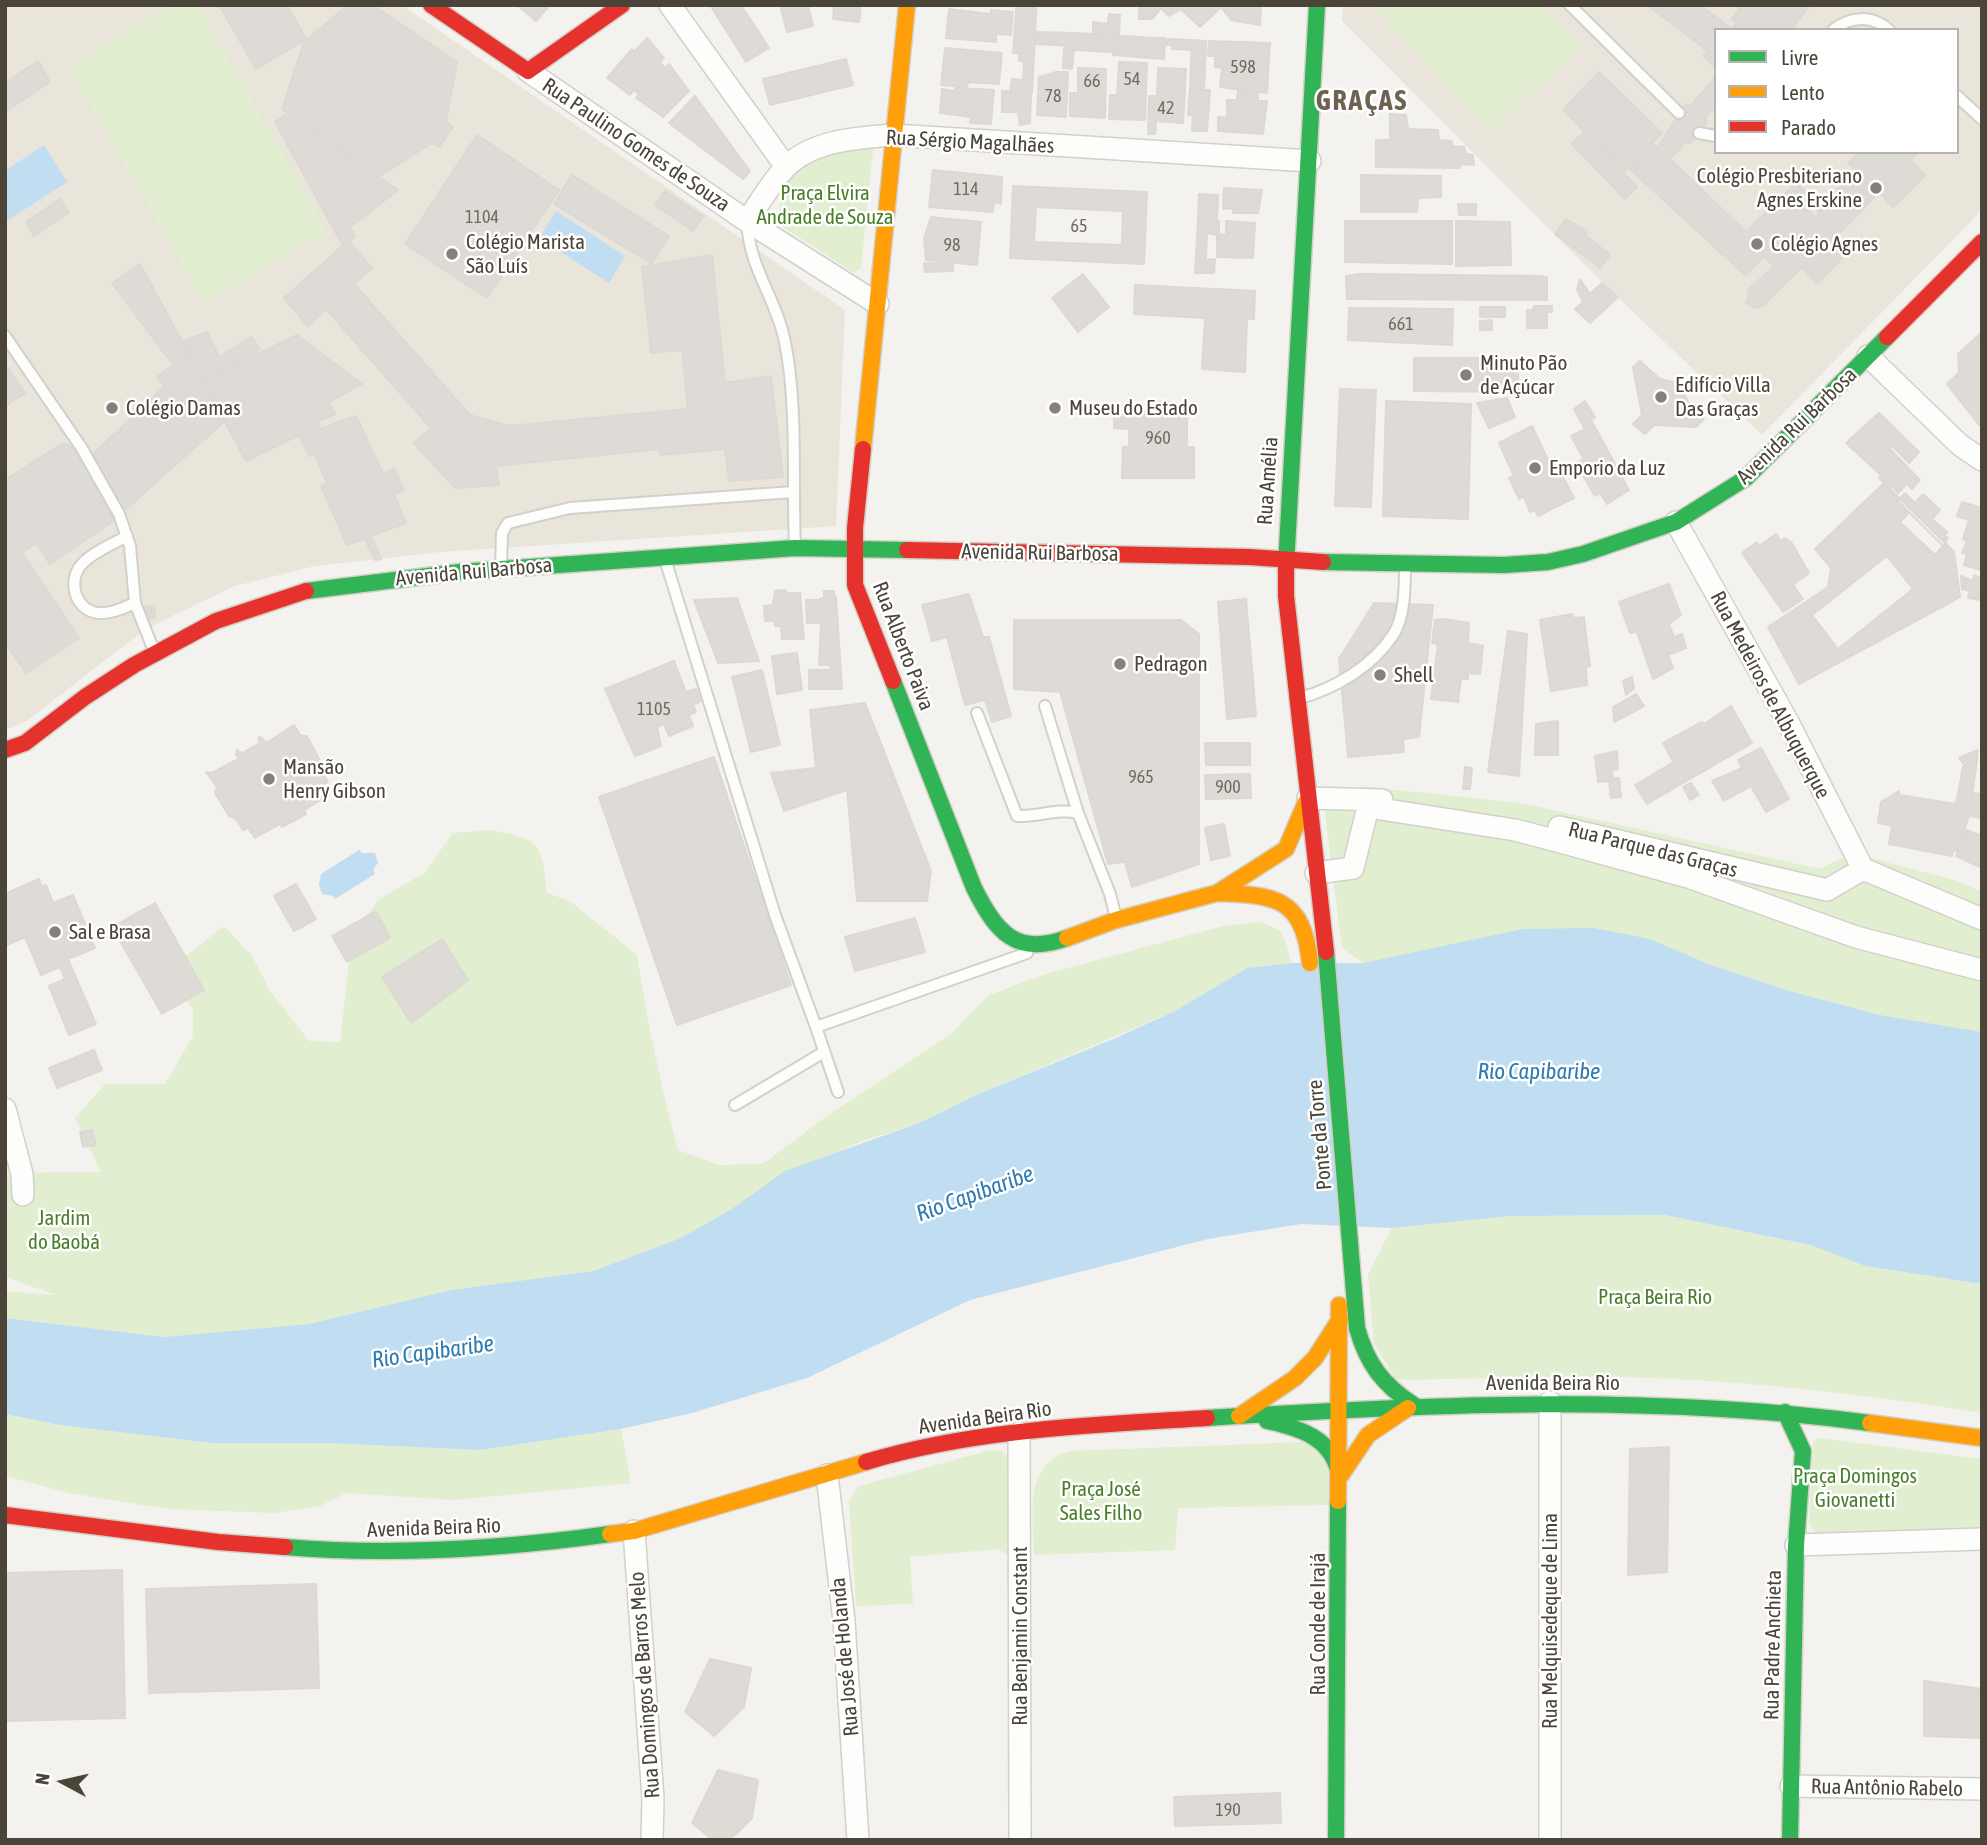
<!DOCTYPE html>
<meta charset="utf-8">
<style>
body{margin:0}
#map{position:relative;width:1987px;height:1845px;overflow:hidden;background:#f4f2ee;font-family:"Asap Condensed",sans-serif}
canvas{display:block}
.frame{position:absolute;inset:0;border:7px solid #4b4439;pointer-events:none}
.legend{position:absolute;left:1714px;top:28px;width:245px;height:126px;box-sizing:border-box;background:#fff;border:2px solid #b7b4b0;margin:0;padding:9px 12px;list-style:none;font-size:21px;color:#4b4439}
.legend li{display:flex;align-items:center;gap:14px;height:35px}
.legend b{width:35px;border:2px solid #b7b4b0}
.north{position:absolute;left:28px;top:1747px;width:70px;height:70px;-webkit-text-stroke:5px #fff;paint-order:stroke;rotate:278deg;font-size:19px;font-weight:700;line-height:28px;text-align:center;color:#4b4439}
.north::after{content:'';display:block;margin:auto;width:24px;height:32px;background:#4b4439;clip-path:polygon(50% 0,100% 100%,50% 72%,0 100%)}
</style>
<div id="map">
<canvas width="1987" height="1845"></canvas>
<div class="frame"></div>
<ul class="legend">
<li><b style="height:9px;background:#30b455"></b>Livre</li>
<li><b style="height:9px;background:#ff9f0a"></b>Lento</li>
<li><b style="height:9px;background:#e5322d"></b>Parado</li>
</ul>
<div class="north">N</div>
</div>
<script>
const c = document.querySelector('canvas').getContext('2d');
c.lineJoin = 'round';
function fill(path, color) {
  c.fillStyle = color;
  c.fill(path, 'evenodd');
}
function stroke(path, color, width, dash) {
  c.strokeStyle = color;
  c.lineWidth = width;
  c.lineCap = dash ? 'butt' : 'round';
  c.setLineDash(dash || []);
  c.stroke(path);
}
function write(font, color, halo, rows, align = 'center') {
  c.font = font + ' "Asap Condensed",sans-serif';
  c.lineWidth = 5;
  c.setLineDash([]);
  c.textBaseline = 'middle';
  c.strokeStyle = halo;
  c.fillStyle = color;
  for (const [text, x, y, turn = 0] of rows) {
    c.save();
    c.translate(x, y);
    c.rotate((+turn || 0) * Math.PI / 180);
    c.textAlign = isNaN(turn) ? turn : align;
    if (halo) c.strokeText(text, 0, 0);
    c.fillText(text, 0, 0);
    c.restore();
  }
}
fill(new Path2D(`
 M5 5H402L845 310 836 526 440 552 315 566 235 586 168 618 139 634 28 720 5 730Z
 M1343 5H1982V210L1762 435 1607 287 1342 21ZM1716 30H1957V152H1716Z`), '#eae5da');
fill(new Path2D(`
 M173 5H197L327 231 205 303 68 67Z
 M1373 5H1539L1580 47 1492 131Z
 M863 143 873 147V150L861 268 854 273 783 227C772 209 787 173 804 161 818 151 846 148 863 143Z
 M1368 787 1521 803 1820 869 1852 853 1957 881 1982 892V1032L1880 1015 1786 990 1711 965 1650 939 1438 948 1363 963 1342 948 1323 798 1331 788Z
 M491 830C541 839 542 844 547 893L570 901 637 955C647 1021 661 1086 678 1150L719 1165 763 1164 827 1116 951 1034 989 995 1046 974 1223 926 1261 922 1279 930 1286 942 1291 963 1247 968 1175 1011 976 1095 919 1123 857 1143 681 1238 593 1271 451 1290 309 1324 164 1337 5 1318V1291L56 1295 5 1277V1173L101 1172 75 1118 105 1084H165L193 1036V1010L175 982 182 959 224 926 252 956 269 989 309 1041 340 1042 352 937 378 900 424 873 453 833Z
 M1665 1215 1811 1245 1865 1266 1982 1284V1413C1864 1394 1743 1380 1623 1377 1549 1376 1475 1379 1401 1380L1396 1379 1374 1344 1368 1274 1392 1228 1511 1216Z
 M5 1414 60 1425 211 1443H327L480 1450 621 1429 631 1483 454 1500 346 1493 320 1506 274 1513 167 1509 69 1493 5 1476Z
 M1819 1438 1982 1459V1529L1826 1535 1816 1532 1809 1524 1813 1442Z
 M1303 1442 1328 1455V1505L1178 1508 1175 1550 1034 1555C1034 1517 1022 1463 1070 1451Z
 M990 1450 1001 1451 1009 1457 1015 1561 999 1549 910 1557 913 1604 856 1606 849 1500 859 1486Z`), '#e1eecf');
fill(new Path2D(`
 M44 145 67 182 5 222V171Z
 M556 211 625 256 609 283 539 238Z
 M359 850 362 853H375L378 863 373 870 375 874 335 899 333 896 322 894 319 885 321 874Z
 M1594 928 1650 939 1711 965 1786 990 1880 1015 1982 1032V1284L1865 1266 1811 1245 1665 1215 1511 1216 1392 1228 1301 1224 1208 1239 970 1300 807 1378 692 1413 621 1429 480 1450 327 1443H211L60 1425 5 1414V1318L164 1337 309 1324 451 1290 593 1271 681 1238 732 1209 785 1171 919 1123 976 1095 1118 1037 1175 1011 1247 968 1291 963H1363L1523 929Z`), '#c0ddf1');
const building = new Path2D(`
 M219 5H287L306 39 256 69Z
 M348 5H373L457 62 446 121 453 127 439 147 432 143 381 175 282 109 304 42Z
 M517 5H550L536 21Z
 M710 5H741L769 48 746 62Z
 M780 5H808L813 26 787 32Z
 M834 5H861L859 22 833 19Z
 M1016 5H1037L1036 14 1016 12Z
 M1139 5H1261L1260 25 1231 20 1221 7 1200 27 1181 9 1169 16 1161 8 1152 19H1139Z
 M1647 5H1700L1732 29 1737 23 1732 19 1742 5H1810L1791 30H1716V67L1703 56 1708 51Z
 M949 9 991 14V10L1013 12 1011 35 996 34V42L946 38Z
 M1016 12 1036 14 1034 54 1013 53Z
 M1109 14 1120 15 1119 36 1093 35V22L1108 24Z
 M1036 32 1075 33 1073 46 1035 44Z
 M1075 33 1113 35 1112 52 1073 50Z
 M1113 35 1151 38 1149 58 1113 55Z
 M647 38 664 58 660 63 665 68 669 64 689 91 663 117 636 98 639 94 634 90 630 95 607 78 632 49 635 51Z
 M1151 38H1165L1164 59 1149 58Z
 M1167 39 1192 40V50L1172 49V45H1166Z
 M1192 40 1206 41 1204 90 1190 89Z
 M1209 41 1270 43 1267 93 1220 87 1222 68 1215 67V56H1208Z
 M945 48 1002 53 999 84 968 82 967 87 941 85Z
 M1064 48H1074L1072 69 1063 68Z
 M1019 53 1034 54 1032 93 1010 91 1012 79 1023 80 1024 61H1019Z
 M846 59 853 85 770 105 763 79Z
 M38 61 50 82 5 112V83Z
 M1119 62 1147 63 1145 120 1109 119 1110 95H1117Z
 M1078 68 1106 69 1105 118 1070 116V93H1078Z
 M1158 68 1186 69 1183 123 1156 121 1155 134H1148L1149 96H1157Z
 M1056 72H1068L1066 117 1037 115 1039 77Z
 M1599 72 1662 133 1625 171 1563 110Z
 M1716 76V105L1705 118 1707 122 1690 143 1686 141 1670 159 1746 232 1796 183 1813 198 1805 208 1815 217 1820 212 1817 210 1857 171 1848 163 1860 152H1919L1910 160 1925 175 1893 207 1879 192 1841 232 1838 230 1833 235 1849 251 1817 283 1802 267 1762 306 1756 308 1746 303 1750 294 1747 291 1774 266 1763 257 1745 275 1630 169 1652 144 1657 148 1686 104 1690 107Z
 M955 88 994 90 991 124 970 123 971 117 940 113 942 89 955 91Z
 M1190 89 1210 90 1207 131H1192L1193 115H1188Z
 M1002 91 1031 93 1030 123 1020 125 1018 112H1002Z
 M1238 91 1258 92V101H1267L1263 134 1218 131V117L1227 118V100H1237Z
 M695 96 750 171 743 179 669 123Z
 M288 113 398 190 350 227 355 237 343 246 275 122Z
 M1390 114 1406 115 1408 129 1438 130 1439 140 1452 141V146L1464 147 1466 154 1473 155 1474 165 1460 164V168L1376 167V140H1390Z
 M1584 132 1637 187 1625 199 1572 144Z
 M477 135 559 190 487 298 405 244Z
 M933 170 1002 177 1001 204 994 202 993 212 929 207Z
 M572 175 669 236 652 264 554 204Z
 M1361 175 1441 176V197L1418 198 1417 212H1361Z
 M1013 186 1147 192 1144 264 1010 258Z
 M1224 188 1262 190 1258 213H1233V208L1223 209Z
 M665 191 703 216 693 231 655 205Z
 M1199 194 1218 195 1217 222 1198 220Z
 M60 199 69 212 34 236 26 222Z
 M1458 204H1476V215H1459Z
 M1036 207 1123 211 1122 245 1034 242Z
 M931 217 981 222 977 265 926 260 924 238Z
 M1566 219 1587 231 1585 235 1610 255 1600 268 1555 234Z
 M1198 220 1219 221V234L1226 235V221L1255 223 1253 258 1217 257V235L1207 233 1206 260 1215 259 1214 273H1195Z
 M1345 221H1452V264L1345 262Z
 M1456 221 1510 222 1511 265 1456 266Z
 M348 241 372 268 354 284 470 415 509 426 688 409 682 350 651 353 642 267 712 255 725 383 771 376 783 477 729 481 725 449 660 455 659 449 496 466 499 485 455 488 414 443 431 428 326 309 308 326 284 298Z
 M924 263 953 264V271L925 272Z
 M140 264 225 421 147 490 106 442 165 386 157 377 173 365 112 283Z
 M1083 274 1109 307 1078 332 1052 298Z
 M1360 274 1542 276 1547 278V300L1347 299 1346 276Z
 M1580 279 1590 294 1602 283 1618 297 1590 323 1575 309 1583 302 1577 289Z
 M1135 285 1255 291 1254 319H1247L1245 372 1202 369 1205 318 1134 314Z
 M1534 306H1552V312L1533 311Z
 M1480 307H1505V317H1480Z
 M1349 308 1453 309 1452 345 1348 340Z
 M1527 310 1547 311V328H1527Z
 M1492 320V330H1480V321Z
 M207 332 219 357 252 337 260 350 203 380 183 341Z
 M1982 332V422L1979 425 1947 384 1959 373 1958 354Z
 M297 335 362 384 329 402 335 414 319 421 320 425 246 461 203 381Z
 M1414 358H1518V392L1414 391Z
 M1640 361 1660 379 1674 382 1683 391 1688 402 1704 419 1696 427 1654 425 1645 434 1633 424 1642 415 1633 367Z
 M5 364 25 393 5 406Z
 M1340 389 1376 390 1371 507 1335 506Z
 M1507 398 1515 417 1489 428 1477 403Z
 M1386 401 1471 404 1468 519 1383 516Z
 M1585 401 1595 417 1591 420 1629 490 1607 504 1600 493 1595 496 1576 463 1584 459 1571 436 1585 429 1574 409Z
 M1148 402H1171V409L1187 410V447H1194V478H1122L1123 447H1129V429L1114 428V409L1148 410Z
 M1879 413 1919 452 1909 463 1892 446 1889 448 1920 480 1912 489 1907 484 1898 493 1893 487 1890 489 1879 478 1882 476 1846 443Z
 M356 416 383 474 394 469 404 490 394 495 406 523 371 536 381 559 375 560 365 539 347 545 321 486 327 483 315 455 309 456 299 436Z
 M1532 426 1548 460 1553 458 1574 498 1538 516 1535 510 1530 512 1524 497 1519 499 1509 478 1514 476 1499 443Z
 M106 442 147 490 112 522 50 564 36 543 22 553 79 638 26 673 5 642V480L63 443 73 447 83 463Z
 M1884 483 1954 552 1960 597 1799 684 1768 627 1828 587 1831 568 1815 549Z
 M1905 493 1915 503 1923 494 1940 510 1932 519 1947 532 1944 535 1948 538 1943 546 1898 501Z
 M1962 502 1982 508 1981 570 1964 565 1967 554 1962 553 1967 541 1963 539 1969 520 1957 516Z
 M1909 512 1943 546 1935 555 1900 522Z
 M1776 534 1781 541 1785 538 1791 542 1809 573 1793 585 1803 599 1783 612 1742 553 1757 542 1759 546Z
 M1887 556 1913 589 1838 649 1812 615Z
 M1974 575 1982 579 1980 600 1968 598 1970 591 1962 589 1961 576 1973 581Z
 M1669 584 1681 615 1669 624 1674 637 1682 634 1686 648 1668 655 1673 668 1653 679 1637 632 1630 633 1619 602Z
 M786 590V593H800L804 639H782L781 626H775V621H765L764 606 773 605 775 591Z
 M824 591H834V598L836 596 842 689H809V670H831L830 665H819L821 623H807L806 600H819L824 597Z
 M969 594 983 637H989L1011 716 992 722 985 700 965 705 947 637 932 641 922 605Z
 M737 598 759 661 718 663 694 600Z
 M1246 599 1256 716 1227 719 1218 602Z
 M1374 603 1433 605 1419 737 1403 739 1404 752 1348 757 1339 659Z
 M154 606 155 618 144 619 142 607Z
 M1572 614 1573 618 1584 617 1590 666 1586 667 1587 685 1551 691 1540 620Z
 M1444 619 1469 623 1468 643 1483 646 1480 674 1468 673V679H1461L1458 702 1431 699 1438 644 1432 643 1435 620Z
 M1014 620H1181L1199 634V864L1132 887 1125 862 1108 864 1060 692 1014 689Z
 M1508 631 1527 634 1519 776 1488 772Z
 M797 653 802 690 777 694 772 656Z
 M674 661 686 692 696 689 701 701 693 705 696 712 689 715 693 726 669 736 664 724 657 727 661 746 635 756 605 689Z
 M762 670 780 745 751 752 732 677Z
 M1632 677 1634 689 1626 695 1623 681Z
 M1636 694 1644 706 1614 722 1613 707Z
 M865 703 931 871 927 901H857L847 790 784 811 771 773 816 768 810 710Z
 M1731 706 1752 743 1647 804 1635 785 1672 763 1675 765 1663 743 1702 722 1704 724Z
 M1558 721V755H1535L1536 724Z
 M294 725 301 736H307L322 765 319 768 328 782 323 784 329 795 304 810 306 814 282 827 280 824 255 838 248 828 243 830 235 818 229 816 215 793 217 787 206 772 212 773 240 758 236 755 237 750 242 753 260 743 258 738 261 737 266 743Z
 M1205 743H1250V765H1206Z
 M1761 748 1789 799 1766 812 1751 786 1724 801 1712 781 1742 768 1738 760Z
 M1978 750 1976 768 1966 767 1959 758Z
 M1617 751 1618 769 1612 770 1613 778H1619L1621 797 1611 798 1609 781 1598 782 1595 756Z
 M714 757 791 985 677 1025 599 797Z
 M1465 767 1472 768 1470 789H1463Z
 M1963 767 1976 768 1969 816 1957 851 1953 850 1952 856 1889 844 1892 826 1878 823 1881 802 1899 791V795L1956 804Z
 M1250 774 1251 798 1206 799 1205 775Z
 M1691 783 1699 795 1690 800 1683 787Z
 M1972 793 1982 794V818L1969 816Z
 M1224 824 1230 856 1211 860 1205 828Z
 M1966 830 1982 836V868L1956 856Z
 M39 879 42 887 46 885 53 903 73 895 95 948 68 959 96 1024 69 1035 49 986 65 979 60 967 41 975 25 937 7 945 5 941V922L9 920 5 910V894Z
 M296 884 316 919 294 931 274 896Z
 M155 903 204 990 162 1014 112 927Z
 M376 911 390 938 347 962 332 936Z
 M915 918 925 952 855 971 845 937Z
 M442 939 468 980 411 1023 382 977Z
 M94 1050 102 1070 57 1088 49 1068Z
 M92 1130 96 1145 83 1147 80 1132Z
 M1669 1447 1667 1572 1628 1575 1630 1449Z
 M122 1570 125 1718 5 1721V1573Z
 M316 1584 319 1688 149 1693 146 1589Z
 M710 1659 751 1668 744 1707 714 1736 685 1712Z
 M1924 1681 1982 1689V1738L1924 1736Z
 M718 1770 758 1780 752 1818 730 1840H713L692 1823Z
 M1280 1793 1281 1823 1175 1826 1174 1797Z`);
fill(building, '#dedbd6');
stroke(building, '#dcd9d4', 2);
const lane = new Path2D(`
 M1570 5 1679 113
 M1833 30C1850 16 1873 15 1889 30
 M1957 96 1982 119
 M1699 133 1716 136
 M747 221C749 269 776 297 785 342 798 408 792 479 795 546
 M5 336 81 447 119 514 130 546 135 603 154 651
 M127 536C113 544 95 551 84 562 66 578 74 610 98 613 111 614 123 608 135 603
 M665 559 775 915 816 1027 1027 953
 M501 566 502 533 508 523 570 508 793 492
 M1300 698C1334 689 1373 666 1393 635 1405 617 1405 586 1405 565
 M1045 706 1078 813
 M977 713 1017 816C1038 817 1058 808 1078 813L1110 894 1116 918
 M816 1027 838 1092
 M735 1105 824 1052`);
const street = new Path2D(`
 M670 5 786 167
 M528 71 747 221 878 304
 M747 221C759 204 771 182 786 167 813 140 857 138 893 135L1310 161
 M1868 356 1960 445 1982 460
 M1676 522 1788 722 1863 869
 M1308 798 1382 800
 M1559 827 1827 890 1863 869 1982 919
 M1316 873 1353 868 1368 807 1515 830 1557 841 1691 878 1856 937 1982 970
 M5 1109 22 1174 23 1195
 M1550 1402V1840
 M1019 1433 1020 1840
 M827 1475 844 1621 858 1840
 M634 1531 653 1798 652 1840
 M1796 1545 1982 1539
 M1791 1786 1982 1789`);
const fast = new Path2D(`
 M1323 562 1504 565 1548 562 1583 554 1676 522 1746 478 1887 337
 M1286 566 1317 5
 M306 591 460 572 795 548 907 550
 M893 681 974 888C996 931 1015 957 1067 938
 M1326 952 1357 1328C1367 1364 1383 1385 1414 1405
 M1785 1412 1803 1451 1796 1545 1790 1840
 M1207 1418C1428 1404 1649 1394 1870 1423
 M1267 1421C1300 1428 1332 1438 1339 1474
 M285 1547C393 1556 503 1549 610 1534
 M1336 1840 1338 1501`);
const slow = new Path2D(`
 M863 449 907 5
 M1217 893C1275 895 1303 897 1310 963
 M1067 938 1116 920 1217 893 1286 849 1306 802
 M1239 1416 1295 1378 1315 1358 1340 1319
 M1870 1423 1982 1438
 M1341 1475 1368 1435 1408 1408
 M1338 1501 1339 1305
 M610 1534 634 1531 866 1462`);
const jam = new Path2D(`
 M431 5 528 71 622 5
 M1887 337 1982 242
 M863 449 855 528V585L893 681
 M907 550 1249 557 1323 562
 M1286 566V596L1326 952
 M5 750 25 743 85 697 134 665 216 621 306 591
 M866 1462C975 1429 1093 1425 1207 1418
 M5 1515 218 1542 285 1547`);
stroke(lane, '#d2d0cb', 14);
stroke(street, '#d2d0cb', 24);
stroke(fast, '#d3cfc5', 19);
stroke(slow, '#d3cfc5', 19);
stroke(jam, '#d3cfc5', 19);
stroke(lane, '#fdfdfc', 10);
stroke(street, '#fdfdfc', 21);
stroke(fast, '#30b455', 16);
stroke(slow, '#ff9f0a', 16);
stroke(jam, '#e5322d', 16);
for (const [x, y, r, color] of [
 [1876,188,7,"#868178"],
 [1757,244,7,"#868178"],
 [452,254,7,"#868178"],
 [1466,375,7,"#868178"],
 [1661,397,7,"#868178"],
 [112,408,7,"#868178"],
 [1055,408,7,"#868178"],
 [1535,468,7,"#868178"],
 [1120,664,7,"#868178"],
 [1380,675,7,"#868178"],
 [269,779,7,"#868178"],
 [55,932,7,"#868178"]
]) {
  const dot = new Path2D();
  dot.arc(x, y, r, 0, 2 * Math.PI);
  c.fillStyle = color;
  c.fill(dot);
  stroke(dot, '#fff', 2.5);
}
write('18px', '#706a61', null, [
 ["598",1243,67],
 ["54",1132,79],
 ["66",1092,81],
 ["78",1053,96],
 ["42",1166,108],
 ["114",966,189],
 ["1104",482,217],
 ["65",1079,226],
 ["98",952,245],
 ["661",1401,324],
 ["960",1158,438],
 ["1105",654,709],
 ["965",1141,777],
 ["900",1228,787],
 ["190",1228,1810]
]);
write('21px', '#4b4439', '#fff', [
 ["Rua Sérgio Magalhães",970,142,3],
 ["Rua Paulino Gomes de Souza",636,145,34],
 ["Avenida Rui Barbosa",1797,426,-44],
 ["Rua Amélia",1268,481,-86],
 ["Avenida Rui Barbosa",1040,553,1],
 ["Avenida Rui Barbosa",474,572,-5],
 ["Rua Alberto Paiva",903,646,69],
 ["Rua Medeiros de Albuquerque",1770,695,62],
 ["Rua Parque das Graças",1653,850,14],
 ["Ponte da Torre",1320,1135,-95],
 ["Avenida Beira Rio",1553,1383],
 ["Avenida Beira Rio",985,1418,-8],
 ["Avenida Beira Rio",434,1528,-2],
 ["Rua Melquisedeque de Lima",1550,1621,-90],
 ["Rua Conde de Irajá",1318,1624,-90],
 ["Rua Benjamin Constant",1020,1636,-90],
 ["Rua Padre Anchieta",1773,1645,-89],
 ["Rua José de Holanda",845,1657,-95],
 ["Rua Domingos de Barros Melo",645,1685,-94],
 ["Rua Antônio Rabelo",1887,1788,1]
]);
write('21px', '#4b4439', '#fff', [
 ["Colégio Presbiteriano",1862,176,"right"],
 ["Agnes Erskine",1862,200,"right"],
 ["Colégio Marista",466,242],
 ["São Luís",466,266],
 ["Colégio Agnes",1771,244],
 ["Minuto Pão",1480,363],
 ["de Açúcar",1480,387],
 ["Edifício Villa",1675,385],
 ["Das Graças",1675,409],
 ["Colégio Damas",126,408],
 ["Museu do Estado",1069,408],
 ["Emporio da Luz",1549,468],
 ["Pedragon",1134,664],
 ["Shell",1394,675],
 ["Mansão",283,767],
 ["Henry Gibson",283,791],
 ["Sal e Brasa",69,932]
], 'left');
write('21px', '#4a7f2a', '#fff', [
 ["Praça Elvira",825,193],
 ["Andrade de Souza",825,217],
 ["Jardim",64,1218],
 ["do Baobá",64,1242],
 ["Praça Beira Rio",1655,1297],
 ["Praça Domingos",1855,1476],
 ["Giovanetti",1855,1500],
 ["Praça José",1101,1489],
 ["Sales Filho",1101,1513]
]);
write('italic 23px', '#2e7ab2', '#fff', [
 ["Rio Capibaribe",1539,1072],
 ["Rio Capibaribe",975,1194,-20],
 ["Rio Capibaribe",433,1352,-8]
]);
c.letterSpacing = '2px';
write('bold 28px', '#6e6250', '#fff', [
 ["GRAÇAS",1362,101]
]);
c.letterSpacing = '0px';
</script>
